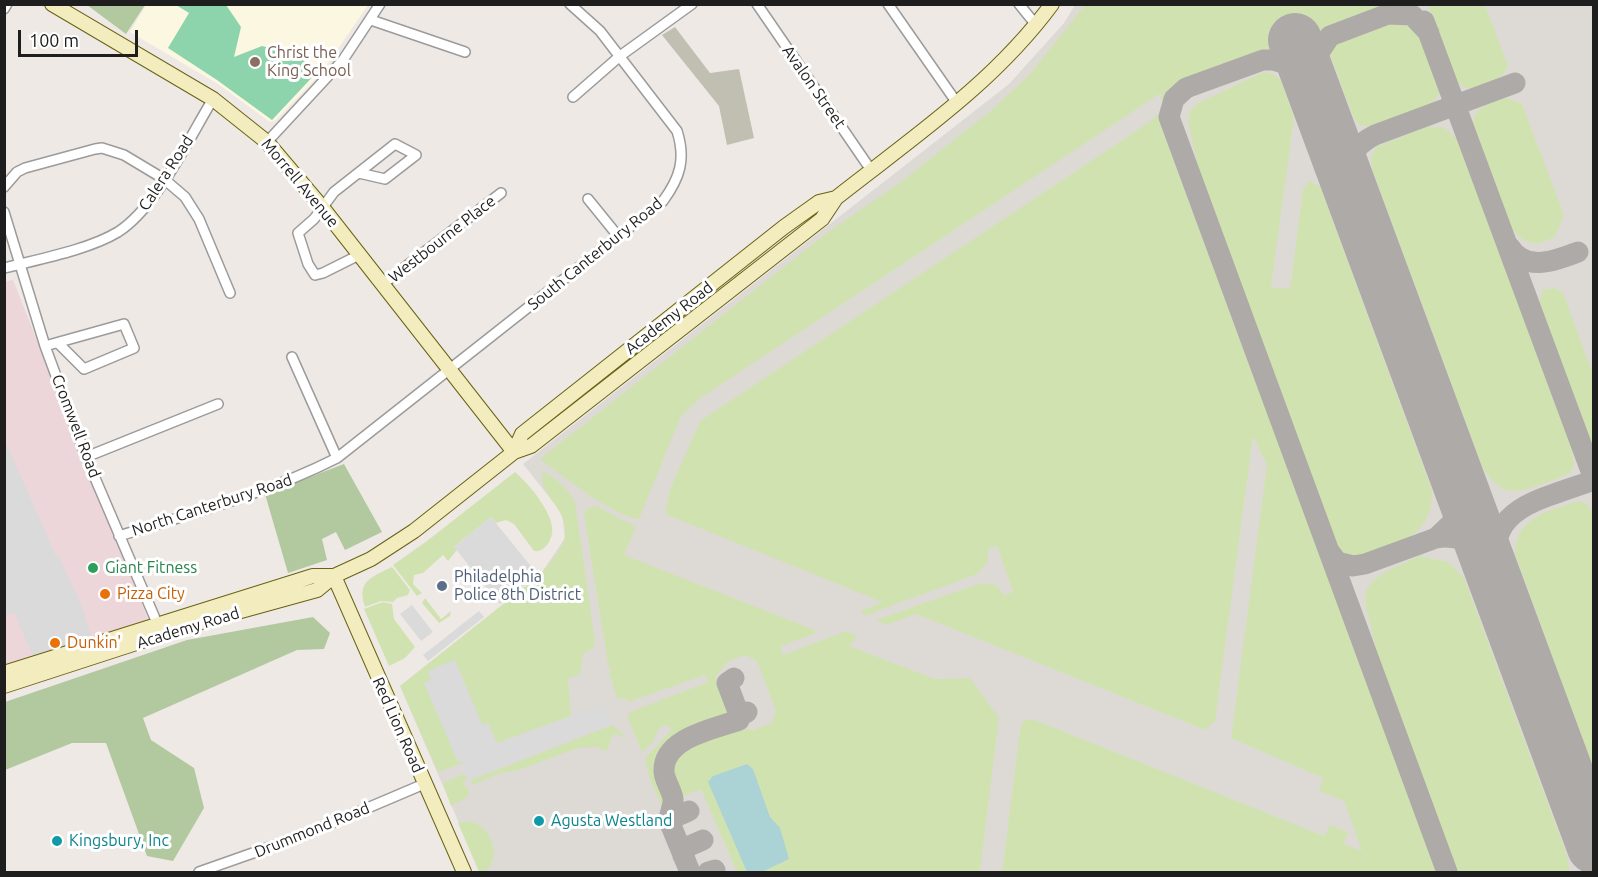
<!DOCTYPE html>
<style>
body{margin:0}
#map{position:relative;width:1598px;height:877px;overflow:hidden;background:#eee9e5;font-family:Ubuntu,sans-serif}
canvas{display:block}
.frame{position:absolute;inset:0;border:6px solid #1e1e1e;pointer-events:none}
.scale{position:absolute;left:18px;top:30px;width:120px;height:27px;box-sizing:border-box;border:3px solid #1e1e1e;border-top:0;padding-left:8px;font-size:18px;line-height:21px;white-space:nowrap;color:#1e1e1e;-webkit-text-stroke:4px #fff;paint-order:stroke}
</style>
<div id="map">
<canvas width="1598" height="877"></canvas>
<div class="frame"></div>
<div class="scale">100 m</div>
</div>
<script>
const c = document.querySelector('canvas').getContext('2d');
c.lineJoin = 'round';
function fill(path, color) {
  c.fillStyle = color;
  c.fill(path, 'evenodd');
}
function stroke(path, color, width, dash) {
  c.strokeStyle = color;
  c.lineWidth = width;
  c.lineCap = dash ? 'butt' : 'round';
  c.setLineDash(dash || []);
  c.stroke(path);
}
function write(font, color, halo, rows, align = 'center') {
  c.font = font + ' Ubuntu,sans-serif';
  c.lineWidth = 6;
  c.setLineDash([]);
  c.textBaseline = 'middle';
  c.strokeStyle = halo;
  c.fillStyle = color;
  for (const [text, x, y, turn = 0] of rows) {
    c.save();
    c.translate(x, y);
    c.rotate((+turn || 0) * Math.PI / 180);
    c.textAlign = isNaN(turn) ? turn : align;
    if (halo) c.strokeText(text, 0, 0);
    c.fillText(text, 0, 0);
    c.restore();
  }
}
fill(new Path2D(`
 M13 280 149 622 5 668 4 282Z`), '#edd6d9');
fill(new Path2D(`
 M146 5H368L322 72 276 120 270 122 218 84 130 32Z`), '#fbf7e1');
fill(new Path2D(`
 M1075 5H1593V872H480L400 686 540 575 565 538 562 513 523 464 1009 84 1064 23Z`), '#dddad6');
fill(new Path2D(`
 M675 27 710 73 739 69 754 138 727 145 719 106 662 35Z`), '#c1bfb2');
fill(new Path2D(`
 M1085 5H1389L1182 81 1174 86 1164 100 1160 99 1161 93 699 399 681 416 639 519C617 518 559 474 540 459L828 232 897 185 993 109 1031 73Z
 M1428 5H1485L1508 66C1500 83 1474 97 1458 83Z
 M1393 23 1410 27 1419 35 1440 91C1432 114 1393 120 1373 127L1360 125 1354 119 1328 49 1330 46Z
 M1264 72 1273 74 1281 80 1294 117 1271 287 1290 289 1303 189 1309 181 1320 186 1432 490C1433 538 1394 547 1356 558L1347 557 1337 549 1203 188 1188 122 1190 111 1198 103Z
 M1508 98 1522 104 1564 215 1555 237 1538 244 1525 241 1513 231 1473 125C1473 107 1492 101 1508 98Z
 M1155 114 1160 116 1162 129 1437 872H1002L1020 729 1023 721 1032 719 1324 836 1330 825 1348 832 1344 844 1362 851 1344 801 1319 791 1323 778 1231 738 1267 465 1253 436 1215 721 1205 730 916 614 887 625 876 620 981 583 996 585 1004 595 1013 592 997 546 988 548V562L977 574 864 616 861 611 882 602 665 514 670 489 700 421 1127 137 1155 118Z
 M1427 127H1443L1457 139 1571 447 1574 463 1571 472C1563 477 1554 480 1545 483 1515 494 1503 497 1483 469L1372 169 1371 157 1376 147Z
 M1555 288 1563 293 1593 374V451L1539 304 1543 290Z
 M543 471C557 479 568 488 575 502L595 641 593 648 583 654 580 674 568 679 571 716 497 743 488 723 482 725 455 660 428 671 432 680 425 683 458 762 463 759 465 762 438 772 400 686 540 575C548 564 563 550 565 535 569 508 535 493 543 471Z
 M515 472C530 485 563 522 549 542 545 548 541 552 534 551L514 524 506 520 496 523 491 517 454 547 457 550 448 561 443 555 423 573 414 575 413 584 422 593 417 596 393 565 427 541Z
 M1578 501 1586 503 1593 513V768L1515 554C1515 517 1549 511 1578 501Z
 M597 506 636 527 624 555 815 630 816 633 781 646 783 655 846 631 857 636 849 646 935 679 970 678 999 718 980 872H737L701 789 678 798 669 773 670 760 681 748 735 727 753 730 771 723 776 711 757 661 746 655 728 661 716 676 731 718C682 737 643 739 669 802L661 805 649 777 645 758 672 729 666 725 659 728 653 742 642 752 627 716 630 712 708 682 705 675 628 702 626 699 617 698 609 672 611 669 608 665 584 514 586 509Z
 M1419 556 1448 562 1464 578 1567 855 1570 872H1457L1378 658 1365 601C1363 575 1401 566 1419 556Z
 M392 567 410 590 408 595 397 598 393 602 381 601 365 607C356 581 372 577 392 567Z
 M425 598 441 619 451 611 450 616 439 623 422 603Z
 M383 602 392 604 394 619 415 647 405 658 389 666 364 609Z
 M612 725 626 737 613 734 607 751 596 747 578 748 519 770 498 774 473 785 471 780Z
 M463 774 468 779 463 781 465 787 468 786 469 796 451 806 443 783Z
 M468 821C491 824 503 857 485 872H479L458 823Z`), '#d1e2b1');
fill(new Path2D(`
 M87 5H145L126 34Z
 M344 464 382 532 345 550 336 532 322 539 327 560 288 573 265 494Z
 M313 617 330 633 324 649 297 650 143 718 151 740 194 768 204 808 173 861 147 856 106 743H72L5 770V702L187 640Z`), '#b2c89f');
fill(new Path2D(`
 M176 5H226L241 27 234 57 262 46 293 54 319 70 272 120 217 80 168 48 189 13Z`), '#8dd3ac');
fill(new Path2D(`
 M4 438 56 556H59L84 611 91 636 34 659 14 613 5 615Z
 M491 517 538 575 500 604 454 547Z
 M412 605 433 632 421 641 400 614Z
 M479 611 484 617 428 661 423 655Z
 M455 660 482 725 488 723 498 747 493 749 495 752 499 750 498 743 604 704 612 725 468 779 459 766 465 761 458 762 424 683 431 680 428 671Z`), '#dadada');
fill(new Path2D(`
 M747 764 753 769 770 817 780 828 789 859 762 872H747L708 782 713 776Z`), '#abd3d6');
stroke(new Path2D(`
 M1424 21 1594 479
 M1429 33 1412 15 1388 14 1330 36 1307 70 1273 60H1263L1186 88 1174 99 1169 117 1447 872
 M1359 214C1349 180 1336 155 1375 135L1515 83
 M1509 246C1526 273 1554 261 1578 252
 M1436 538C1458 534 1473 543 1487 559
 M1329 551 1337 562 1353 566 1365 564 1436 538 1456 519 1460 507 1458 484
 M1499 590C1480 507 1529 504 1594 480
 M734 678 727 683 740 717
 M689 811 673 818 670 823 690 872
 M671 826C666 816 674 809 673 799 672 790 665 782 664 772 662 738 714 729 739 720L741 715 747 712
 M683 856 687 847 703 840
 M708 872 715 870`), '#adaaa8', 21);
stroke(new Path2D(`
 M1295 40 1594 847`), '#adaaa8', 54);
const street = new Path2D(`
 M757 4 871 170
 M888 4 957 103
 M1019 4 1036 25
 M4 9 7 4
 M371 20 465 52
 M573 97 620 56 692 4
 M267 142 343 60 380 4
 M359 173 385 179 416 155 395 144 334 192 314 219 298 233 308 264 315 275 323 273 359 255
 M4 187 17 172 25 168 95 149 102 148 124 155 164 179 185 197 199 219 230 293
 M588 199 618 236
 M4 212 45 346 86 457 160 630
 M4 268C39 259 88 250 118 232 157 207 189 138 213 99
 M383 284 501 193
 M45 346 124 324 134 348 84 369 58 343
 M292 357 337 458
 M86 457 218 404
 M119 536C193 513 268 493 337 458L663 201C680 178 686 159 677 131L600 31 570 4
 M199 872 304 835 424 784`);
const secondary = new Path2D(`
 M52 4 213 99 267 142 322 207 514 452
 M514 452 522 434 784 227 819 202 836 198
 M334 576 464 872
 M4 673 313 576H334
 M4 686 201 622 317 590 334 576 371 559 414 531 514 452 531 446 822 219 836 198C912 138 993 84 1052 4`);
stroke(street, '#9b9b9b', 12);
stroke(secondary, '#686312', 16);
stroke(street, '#fff', 9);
stroke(secondary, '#f2ecbf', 14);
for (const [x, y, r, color] of [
 [255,62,6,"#8d6e63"],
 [93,568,6,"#2e9e5b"],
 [442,586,6,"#5c6f8a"],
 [105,594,6,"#e8710a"],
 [55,643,6,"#e8710a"],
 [539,821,6,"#0f9aa8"],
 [57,841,6,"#0f9aa8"]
]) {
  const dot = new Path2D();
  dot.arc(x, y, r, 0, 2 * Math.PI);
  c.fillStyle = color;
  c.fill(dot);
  stroke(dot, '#fff', 2);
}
write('16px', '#785e54', '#fff', [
 ["Christ the",267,53],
 ["King School",267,71]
], 'left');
write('16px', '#1e1e1e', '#fff', [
 ["Avalon Street",814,87,55],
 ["Calera Road",166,173,-57],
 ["Morrell Avenue",300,183,50],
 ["Westbourne Place",442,239,-38],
 ["South Canterbury Road",595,254,-39],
 ["Academy Road",669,318,-38],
 ["Cromwell Road",76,426,69],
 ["North Canterbury Road",212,505,-18],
 ["Academy Road",188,628,-17],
 ["Red Lion Road",398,725,66],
 ["Drummond Road",312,830,-22]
]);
write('16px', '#27864d', '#fff', [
 ["Giant Fitness",105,568]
], 'left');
write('16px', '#4e5e75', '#fff', [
 ["Philadelphia",454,577],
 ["Police 8th District",454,595]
], 'left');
write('16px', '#c56008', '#fff', [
 ["Pizza City",117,594],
 ["Dunkin'",67,643]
], 'left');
write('16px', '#0d838f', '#fff', [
 ["Agusta Westland",551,821],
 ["Kingsbury, Inc",69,841]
], 'left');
</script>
